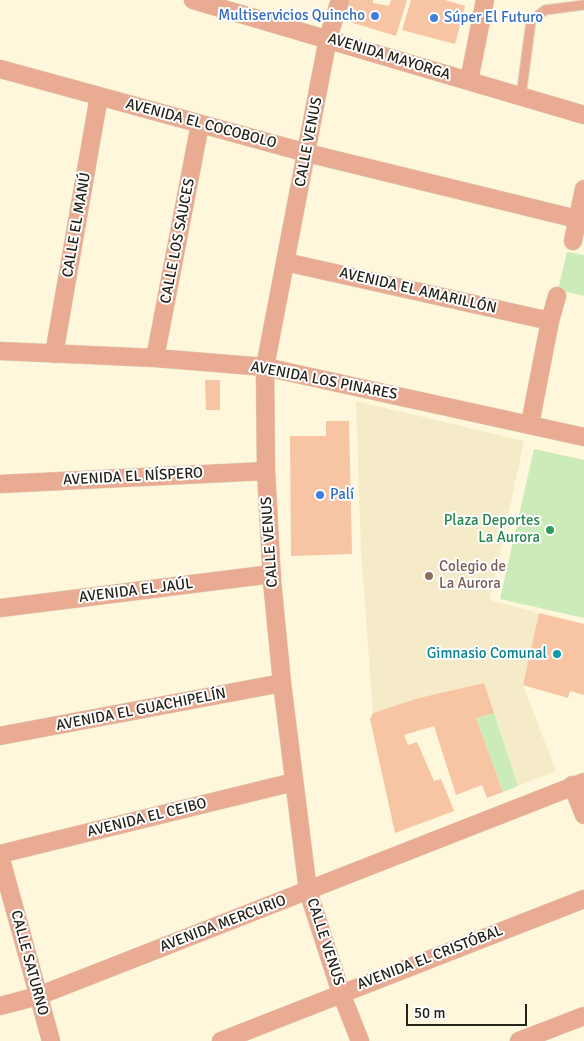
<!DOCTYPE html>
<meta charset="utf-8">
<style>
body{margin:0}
#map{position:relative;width:584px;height:1041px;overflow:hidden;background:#fff7db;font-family:Signika,sans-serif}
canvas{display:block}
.scale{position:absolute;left:406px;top:1004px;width:121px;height:22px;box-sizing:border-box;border:2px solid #252218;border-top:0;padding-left:6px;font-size:15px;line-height:18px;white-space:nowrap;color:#252218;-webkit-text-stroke:4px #fff;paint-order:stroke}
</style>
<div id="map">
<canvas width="584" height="1041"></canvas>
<div class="scale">50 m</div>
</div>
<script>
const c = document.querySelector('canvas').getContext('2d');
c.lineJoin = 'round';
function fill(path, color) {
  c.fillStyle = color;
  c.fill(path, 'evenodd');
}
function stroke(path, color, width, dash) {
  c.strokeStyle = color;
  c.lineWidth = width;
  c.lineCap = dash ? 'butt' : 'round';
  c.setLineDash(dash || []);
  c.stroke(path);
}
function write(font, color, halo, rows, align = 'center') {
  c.font = font + ' Signika,sans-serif';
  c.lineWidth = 4;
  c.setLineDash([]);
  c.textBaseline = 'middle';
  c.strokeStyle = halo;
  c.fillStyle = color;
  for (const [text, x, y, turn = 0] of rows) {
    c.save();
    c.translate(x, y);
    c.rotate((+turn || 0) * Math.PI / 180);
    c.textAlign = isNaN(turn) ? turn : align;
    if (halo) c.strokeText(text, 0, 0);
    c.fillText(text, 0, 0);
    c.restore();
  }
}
fill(new Path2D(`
 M356 401 524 441 490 600 539 613 523 685 556 771 518 786 484 683 419 698 373 713 361 551Z`), '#f5ebc8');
fill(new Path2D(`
 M567 252 584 255V296L558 290Z
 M534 449 584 460V618L500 599Z
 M494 713 518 786 503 792 476 718Z`), '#cbebb9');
fill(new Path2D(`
 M348 0H373V3L389 6 391 0H407L396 36 350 22 345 9Z
 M411 0H445L465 6 455 44 402 30Z
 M205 380H220V410H206Z
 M326 421H349L352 554 291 556 290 436H326Z
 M539 613 584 624V695L570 691 568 698 523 685Z
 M484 683 494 713 476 718 503 792 487 798 482 785 456 795 434 726 404 735 408 745 417 742 434 781 441 779 454 811 395 833 370 719 373 713 419 698Z`), '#f7c4a4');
const lane = new Path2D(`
 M521 96 531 21 545 10 584 5`);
const street = new Path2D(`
 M193 0 584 115
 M340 0 328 38 265 367 266 471 272 581 282 683 308 891 341 993 360 1041
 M0 69 307 153 577 219
 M469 81 485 0
 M573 241 584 189
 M285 262 550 321
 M0 351 155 358 265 367 584 437
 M54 354 99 96
 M155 358 200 124
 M530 424 550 321 557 296
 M0 484 266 471
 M0 608 272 574
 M0 736 282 683
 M572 785 584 815
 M0 854 294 782
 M0 856 51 1041
 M0 1006 38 996 584 782
 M221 1041 584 899
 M519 1041 584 1016`);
stroke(lane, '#dcd5bc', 11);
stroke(street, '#dcd5bc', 19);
stroke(lane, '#eaab93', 9);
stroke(street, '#eaab93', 18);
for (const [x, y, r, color] of [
 [375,16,5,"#3f7fe0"],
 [434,18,5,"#3f7fe0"],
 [320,495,5,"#3f7fe0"],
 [550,530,5,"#2e9e5b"],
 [429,576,5,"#8d6e63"],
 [557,654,5,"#0f9aa8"]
]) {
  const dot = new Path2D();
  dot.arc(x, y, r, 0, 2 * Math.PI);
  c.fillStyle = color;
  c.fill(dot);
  stroke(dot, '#fff', 2);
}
write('15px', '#366cbe', '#fff', [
 ["Multiservicios Quincho",365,16,"right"],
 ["Súper El Futuro",444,18],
 ["Palí",330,495]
], 'left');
write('15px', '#252218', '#fff', [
 ["AVENIDA MAYORGA",389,57,17],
 ["AVENIDA EL COCOBOLO",201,124,15],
 ["CALLE VENUS",309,142,-79],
 ["CALLE EL MANÚ",77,225,-80],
 ["CALLE LOS SAUCES",178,241,-79],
 ["AVENIDA EL AMARILLÓN",418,291,13],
 ["AVENIDA LOS PINARES",324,381,11],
 ["AVENIDA EL NÍSPERO",133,477,-3],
 ["CALLE VENUS",270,542,-94],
 ["AVENIDA EL JAÚL",136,591,-7],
 ["AVENIDA EL GUACHIPELÍN",141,710,-11],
 ["AVENIDA EL CEIBO",147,818,-14],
 ["AVENIDA MERCURIO",223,924,-21],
 ["CALLE VENUS",325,942,72],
 ["AVENIDA EL CRISTÓBAL",430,958,-21],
 ["CALLE SATURNO",29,963,75]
]);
write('15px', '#27864d', '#fff', [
 ["Plaza Deportes",540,521],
 ["La Aurora",540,538]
], 'right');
write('15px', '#785e54', '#fff', [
 ["Colegio de",439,567],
 ["La Aurora",439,584]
], 'left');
write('15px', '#0d838f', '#fff', [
 ["Gimnasio Comunal",547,654]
], 'right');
</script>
